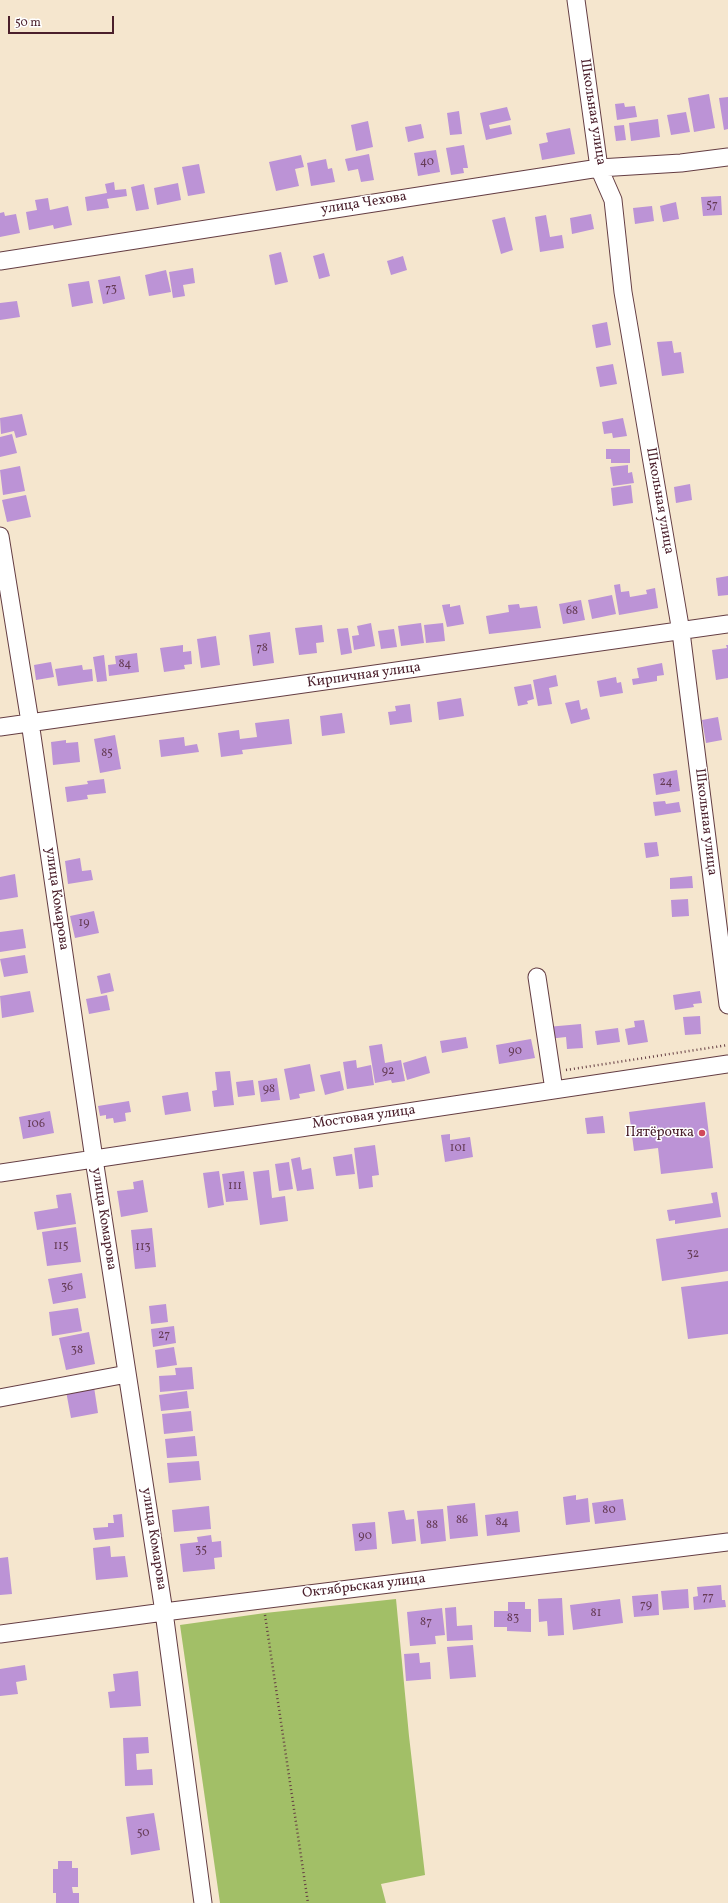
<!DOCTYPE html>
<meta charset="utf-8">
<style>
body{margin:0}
#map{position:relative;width:728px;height:1903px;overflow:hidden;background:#f5e6ce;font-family:Vollkorn,serif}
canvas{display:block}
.scale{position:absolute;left:8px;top:16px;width:106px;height:18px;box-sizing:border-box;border:2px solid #4a1f2b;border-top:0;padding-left:5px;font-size:12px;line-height:14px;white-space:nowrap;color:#4a1f2b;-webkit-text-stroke:3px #fff;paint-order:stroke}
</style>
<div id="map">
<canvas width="728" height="1903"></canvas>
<div class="scale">50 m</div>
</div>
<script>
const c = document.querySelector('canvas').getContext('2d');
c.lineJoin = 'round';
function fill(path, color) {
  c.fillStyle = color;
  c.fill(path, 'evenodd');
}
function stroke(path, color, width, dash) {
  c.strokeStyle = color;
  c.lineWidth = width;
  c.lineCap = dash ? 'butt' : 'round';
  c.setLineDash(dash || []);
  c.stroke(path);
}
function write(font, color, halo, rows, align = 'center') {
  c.font = font + ' Vollkorn,serif';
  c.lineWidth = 3;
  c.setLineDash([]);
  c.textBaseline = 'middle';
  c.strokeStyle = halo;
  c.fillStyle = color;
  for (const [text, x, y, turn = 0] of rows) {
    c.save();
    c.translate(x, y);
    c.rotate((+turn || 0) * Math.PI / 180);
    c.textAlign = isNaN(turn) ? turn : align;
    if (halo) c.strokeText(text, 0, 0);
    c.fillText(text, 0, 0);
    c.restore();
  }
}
fill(new Path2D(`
 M396 1599 409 1736 425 1875 381 1884 386 1903H220L180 1625 265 1613Z`), '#a2bf67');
fill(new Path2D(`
 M709 94 715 128 694 132 688 98Z
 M728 97V129L724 130 719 98Z
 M624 103 625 107 635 106 637 117 617 120 615 104Z
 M507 107 511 120 489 125 490 129 510 125 512 134 486 140 480 113Z
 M459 111 462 134 450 135 447 113Z
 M686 112 690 132 671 135 667 115Z
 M658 119 660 137 631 141 629 123Z
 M368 121 373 147 356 151 351 125Z
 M421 124 424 138 408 142 405 127Z
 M624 125 626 140 616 141 614 126Z
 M570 128 575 154 542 160 539 144 548 142 546 133Z
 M464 145 468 168H463L464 173 451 175 446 148Z
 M436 150 440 172 418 176 414 153Z
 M369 154 374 180 361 182 358 169 348 171 345 159Z
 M301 155 304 167 295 169 299 186 276 191 269 162Z
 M326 159 328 169 332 168 335 182 311 186 307 163Z
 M199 164 205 193 188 196 182 167Z
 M114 182 115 190 126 189 127 196 107 199 109 208 87 211 85 197 107 193 105 184Z
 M178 183 181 200 157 205 154 188Z
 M144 184 149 209 136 211 131 187Z
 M721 196 722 215 703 216 701 197Z
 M48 198 50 210 68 206 72 225 54 229 53 225 29 230 26 212 37 210 35 200Z
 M676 202 679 219 663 222 660 206Z
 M652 206 654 221 635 224 633 208Z
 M4 212 5 216 16 214 20 233 0 237V213Z
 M591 214 594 229 572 234 570 218Z
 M546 215 550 237 562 235 564 248 540 252 535 217Z
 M505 217 513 250 501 254 492 220Z
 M281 252 288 282 275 285 269 255Z
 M324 253 330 276 319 279 313 256Z
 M403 256 407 270 391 275 387 261Z
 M193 268 195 283 183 285 185 296 173 298 169 272Z
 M166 270 171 292 149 296 145 275Z
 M120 276 125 299 103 304 98 280Z
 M89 281 93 303 72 307 68 284Z
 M17 301 20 317 0 320V303Z
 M607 322 611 345 596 348 592 325Z
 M672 341 674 353 681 352 684 373 662 376 657 342Z
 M613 364 617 384 600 387 596 367Z
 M22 414 27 435 16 438 14 431 1 434 0 418Z
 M623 418 627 436 613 438 612 433 604 434 602 422Z
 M12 434 17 453 0 457V437Z
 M606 449H630V463H611V459H606Z
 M628 465V473L632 472 634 483 613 486 610 467Z
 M20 466 25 491 3 495 0 470Z
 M690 484 692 500 676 503 674 487Z
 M631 485 633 503 613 506 611 488Z
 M26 495 31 517 7 522 2 500Z
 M728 576V595L718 596 716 578Z
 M620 584 621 592 629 591 630 597 647 594 646 590 655 588 658 608 619 615 614 585Z
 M612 595 616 614 592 619 588 600Z
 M581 600 585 620 563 624 559 604Z
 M450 604V607L460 605 464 624 447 627 442 605Z
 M519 604 520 608 537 606 541 628 489 634 486 616 509 612 508 605Z
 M371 623 375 646 354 650 352 636 359 635 357 626Z
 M421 623 424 643 401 646 398 626Z
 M443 623 445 641 426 643 424 625Z
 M322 625 324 642 316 643 317 653 299 655 295 628Z
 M348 628 352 653 341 655 337 629Z
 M394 629 397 647 381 649 378 631Z
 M270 632 274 663 253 666 249 635Z
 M216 636 220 665 201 668 197 639Z
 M183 645V652L191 651 192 664 184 665 185 669 164 672 160 648Z
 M726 645H728V678L716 680 712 650 727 648Z
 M137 653 139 672 109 676 108 665 116 664 115 656Z
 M104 655 107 681 97 682 93 657Z
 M51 662 54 677 36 680 34 665Z
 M662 663 664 675 657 676V681L633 685 632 679 639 678 637 668Z
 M82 665 83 670 92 669 93 681 58 686 55 669Z
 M556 675 558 686 549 688 552 704 538 706 533 680Z
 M616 677 617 683 621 682 623 693 600 697 597 681Z
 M531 684 534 699 527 701 528 704 518 706 514 687Z
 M461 698 464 716 439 720 437 702Z
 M579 700 581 710 587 708 590 719 571 724 565 703Z
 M410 704 412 722 390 725 388 712 396 711 395 706Z
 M342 713 345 733 322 736 320 716Z
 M718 717 722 740 706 743 702 720Z
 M289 719 292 744 242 750 243 754 221 757 218 733 239 730 240 739 257 737 255 723Z
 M115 735 121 769 100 773 94 739Z
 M184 737 185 746 197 744 199 752 161 757 159 740Z
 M66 740V743L78 742 80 762 53 765 51 742Z
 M677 770 680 791 656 795 653 774Z
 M104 779 106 793 87 795 88 799 67 802 65 787 88 784 87 781Z
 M665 801 666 804 679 802 681 812 655 816 653 802Z
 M657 842 659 856 646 858 644 843Z
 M80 858 82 871 91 870 93 880 68 884 65 861Z
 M15 874 18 897 0 900V877Z
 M692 876 693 888 670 889V878Z
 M688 899 689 916 672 917 671 900Z
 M94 911 99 933 75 938 70 916Z
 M23 929 26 948 0 952V932Z
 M25 955 28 973 4 977 0 959Z
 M110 973 114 991 101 994 97 976Z
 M30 991 34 1012 2 1018 0 996Z
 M700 991 702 1003 693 1004 694 1007 675 1010 673 995Z
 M107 995 110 1010 89 1014 86 999Z
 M700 1016 701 1034 685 1035 683 1017Z
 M644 1020 648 1042 628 1045 625 1029 635 1027 634 1021Z
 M581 1024 583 1048 567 1049 566 1037 548 1039 547 1027Z
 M618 1028 620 1042 597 1045 595 1031Z
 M466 1037 468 1048 442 1053 440 1041Z
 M531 1039 535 1058 499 1064 496 1045Z
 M382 1044 385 1063 401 1060 405 1081 392 1083 391 1080 375 1083 369 1046Z
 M426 1056 430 1073 407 1080 403 1063Z
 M356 1060 357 1068 371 1065 374 1085 347 1089 343 1062Z
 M310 1064 315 1091 299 1094 300 1098 290 1100 284 1069Z
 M230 1071 234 1105 214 1107 212 1091 217 1090 215 1072Z
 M340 1071 344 1090 325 1095 320 1075Z
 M277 1078 280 1100 261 1102 258 1081Z
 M253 1080 255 1095 238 1097 236 1082Z
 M188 1092 191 1111 165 1115 162 1096Z
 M129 1101 131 1112 125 1113 126 1121 114 1123 113 1118 106 1119V1115L100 1116 98 1106Z
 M705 1102 713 1168 661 1174 658 1148 634 1151 629 1112Z
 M50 1111 54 1133 23 1139 19 1117Z
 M603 1116 605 1133 587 1134 585 1118Z
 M450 1134V1140L470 1137 473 1157 445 1162 441 1135Z
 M375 1145 379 1175 372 1176 373 1187 359 1189 354 1148Z
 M352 1154 355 1174 336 1176 333 1157Z
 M300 1157 302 1170 311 1168 314 1189 297 1191 291 1159Z
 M289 1162 293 1189 279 1191 275 1164Z
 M269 1170 272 1198 285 1196 288 1221 260 1225 253 1172Z
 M219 1171 224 1205 208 1208 203 1173Z
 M244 1171 248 1200 226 1202 222 1174Z
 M143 1180 148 1212 121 1217 117 1191 134 1189 133 1182Z
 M717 1192 721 1217 675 1224V1220L669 1221 667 1210 713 1203 711 1193Z
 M71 1193 76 1224 37 1230 34 1212 58 1208 56 1195Z
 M76 1227 81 1262 47 1266 42 1232Z
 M152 1228 156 1267 135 1269 131 1230Z
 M728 1228V1271L662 1281 656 1239Z
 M82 1273 86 1298 53 1304 48 1279Z
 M728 1281V1334L688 1339 681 1287Z
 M166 1304 168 1322 151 1324 149 1306Z
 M78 1308 82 1331 52 1336 49 1312Z
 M174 1326 176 1343 153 1347 151 1329Z
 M89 1332 95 1364 66 1370 59 1338Z
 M174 1347 177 1365 157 1368 155 1350Z
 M192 1367 194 1389 160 1392 159 1376 176 1375 175 1368Z
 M94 1387 98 1413 71 1418 66 1391Z
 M187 1391 189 1408 161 1411 159 1395Z
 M191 1411 193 1431 164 1434 162 1414Z
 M195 1436 197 1456 167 1458 165 1439Z
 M199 1461 201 1480 169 1483 167 1463Z
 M576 1495V1500L588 1498 590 1522 566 1525 563 1497Z
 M623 1499 626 1520 595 1524 592 1503Z
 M475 1503 478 1536 450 1539 447 1506Z
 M209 1506 211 1529 174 1532 172 1510Z
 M443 1509 446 1541 421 1544 417 1511Z
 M404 1510 406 1520 414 1519 416 1541 392 1544 388 1512Z
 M518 1511 520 1532 487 1536 485 1515Z
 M122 1514 124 1537 95 1540 93 1528 108 1527V1523H114L113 1515Z
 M375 1522 377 1549 355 1551 352 1524Z
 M211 1535 212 1542 221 1541 222 1557 214 1558 215 1569 183 1572 180 1544 198 1542 197 1537Z
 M110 1546 111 1557 125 1556 128 1577 96 1580 93 1548Z
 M8 1557 12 1594 0 1595V1558Z
 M721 1585 722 1600H725L726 1607 694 1610 693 1597 698 1596 697 1587Z
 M688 1589 689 1608 663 1610 661 1591Z
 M658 1594 659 1615 634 1617 632 1596Z
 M562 1598 564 1635 548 1636 547 1621 539 1622 538 1599Z
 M620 1599 623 1623 573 1630 570 1605Z
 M508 1602H525V1609H531V1632L507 1631V1627H494V1611H508Z
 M456 1607 457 1626 472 1625 473 1640 447 1641 445 1608Z
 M442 1608 445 1635 435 1636 436 1644 410 1646 407 1612Z
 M473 1645 476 1677 450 1679 447 1647Z
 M419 1653 420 1663 430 1662 431 1679 406 1681 404 1654Z
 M25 1665 27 1680 16 1682 18 1694 0 1696V1669Z
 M138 1671 141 1706 110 1708 108 1692 115 1691 113 1674Z
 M148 1737 149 1753 136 1754 137 1770 152 1769 153 1785 125 1786 123 1738Z
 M154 1813 160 1850 131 1855 126 1817Z
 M58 1861H72V1868H78V1887H72L73 1893H79V1903H56V1893H53V1869H58Z`), '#bc93d6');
const minor = new Path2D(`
 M576 0 599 168 613 200 623 292 681 632 728 1005
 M0 261 599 168 681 163 728 157
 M0 536 30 722 94 1159 164 1612 203 1903
 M0 727 728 624
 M537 977 554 1090
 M0 1173 728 1064
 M0 1398 127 1374
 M0 1634 164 1612 728 1542`);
stroke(minor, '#643d43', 19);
stroke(new Path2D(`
 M566 1070 728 1045
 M265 1615 308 1903`), '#643d43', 2.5, [1, 3]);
stroke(minor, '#fff', 17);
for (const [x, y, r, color] of [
 [702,1133,4,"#d1495b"]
]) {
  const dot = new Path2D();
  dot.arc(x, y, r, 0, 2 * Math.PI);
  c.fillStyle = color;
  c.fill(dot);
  stroke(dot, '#fff', 1.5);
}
write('12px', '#663c56', null, [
 ["40",427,163],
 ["57",712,206],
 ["73",111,290],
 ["68",572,612],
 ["78",262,649],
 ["84",125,665],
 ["85",107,754],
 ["24",666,783],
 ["19",84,924],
 ["90",515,1052],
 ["92",388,1072],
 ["98",269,1090],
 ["106",36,1125],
 ["101",458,1149],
 ["111",235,1187],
 ["115",61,1247],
 ["113",143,1248],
 ["32",693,1255],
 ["36",67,1288],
 ["27",164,1336],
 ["38",77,1351],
 ["80",609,1511],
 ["86",462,1521],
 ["84",502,1523],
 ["88",432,1526],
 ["90",365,1537],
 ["35",201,1551],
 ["77",708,1598],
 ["79",646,1606],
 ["81",596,1614],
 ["83",513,1619],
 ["87",426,1623],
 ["50",143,1834]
]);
write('14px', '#4a1f2b', '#fff', [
 ["Школьная улица",592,112,81],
 ["улица Чехова",364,204,-9],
 ["Школьная улица",659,501,80],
 ["Кирпичная улица",364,676,-8],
 ["Школьная улица",705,822,83],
 ["улица Комарова",56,899,82],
 ["Мостовая улица",364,1118,-8],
 ["улица Комарова",103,1219,81],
 ["улица Комарова",153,1539,81],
 ["Октябрьская улица",364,1587,-7]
]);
write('14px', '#4a1f2b', '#fff', [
 ["Пятёрочка",694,1133]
], 'right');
</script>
